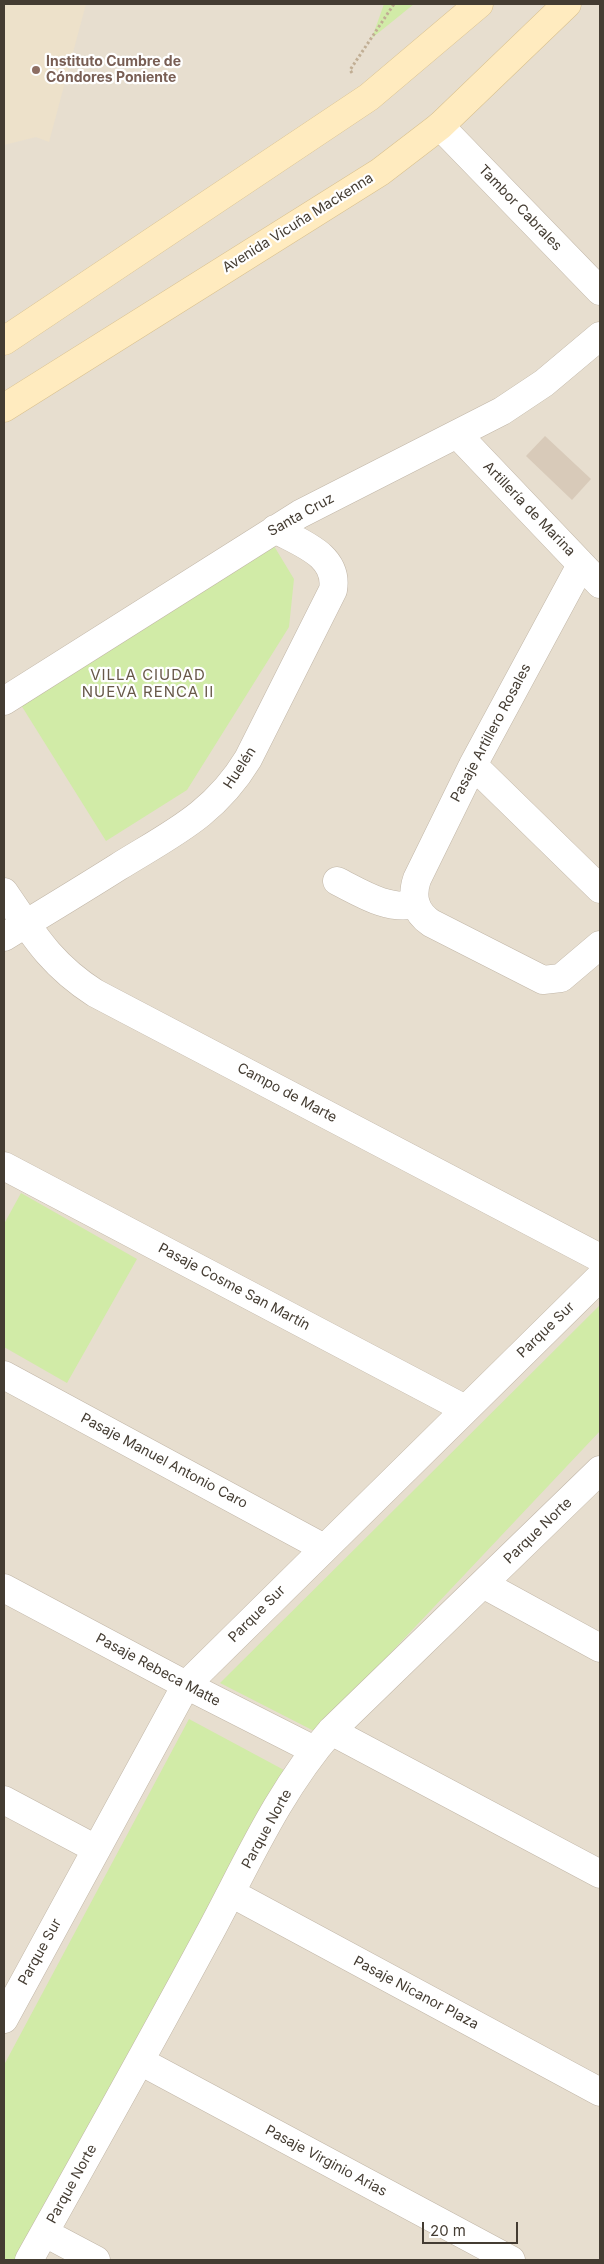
<!DOCTYPE html>
<meta charset="utf-8">
<style>
body{margin:0}
#map{position:relative;width:604px;height:2264px;overflow:hidden;background:#f3ece2;font-family:Inter,sans-serif}
canvas{display:block}
.frame{position:absolute;inset:0;border:5px solid #443c32;pointer-events:none}
.scale{position:absolute;left:422px;top:2222px;width:96px;height:22px;box-sizing:border-box;border:2px solid #443c32;border-top:0;padding-left:6px;font-size:15px;line-height:18px;white-space:nowrap;color:#443c32;-webkit-text-stroke:4px #fff;paint-order:stroke}
</style>
<div id="map">
<canvas width="604" height="2264"></canvas>
<div class="frame"></div>
<div class="scale">20 m</div>
</div>
<script>
const c = document.querySelector('canvas').getContext('2d');
c.lineJoin = 'round';
function fill(path, color) {
  c.fillStyle = color;
  c.fill(path, 'evenodd');
}
function stroke(path, color, width, dash) {
  c.strokeStyle = color;
  c.lineWidth = width;
  c.lineCap = dash ? 'butt' : 'round';
  c.setLineDash(dash || []);
  c.stroke(path);
}
function write(font, color, halo, rows, align = 'center') {
  c.font = font + ' Inter,sans-serif';
  c.lineWidth = 4.5;
  c.setLineDash([]);
  c.textBaseline = 'middle';
  c.strokeStyle = halo;
  c.fillStyle = color;
  for (const [text, x, y, turn = 0] of rows) {
    c.save();
    c.translate(x, y);
    c.rotate((+turn || 0) * Math.PI / 180);
    c.textAlign = isNaN(turn) ? turn : align;
    if (halo) c.strokeText(text, 0, 0);
    c.fillText(text, 0, 0);
    c.restore();
  }
}
fill(new Path2D(`
 M4 4H600V2260H4Z`), '#e7decf');
fill(new Path2D(`
 M4 4H86L49 142 36 137 4 145Z`), '#ede1ca');
fill(new Path2D(`
 M384 4H414L372 38Z
 M274 546 294 579 289 627 187 790 106 841 21 705Z
 M21 1193 137 1259 67 1383 4 1347V1224Z
 M600 1305V1431L316 1732 220 1683Z
 M189 1719 284 1770 21 2260H4V2065Z`), '#d1eba7');
fill(new Path2D(`
 M545 436 591 479 572 500 526 456Z`), '#d8cab9');
const street = new Path2D(`
 M440 126 600 291
 M457 434 600 584
 M581 565 473 765 417 879C411 897 415 912 431 923L543 980 561 978 600 945
 M4 701 300 514 502 411 544 383 600 336
 M473 765 600 889
 M337 881C361 893 388 911 416 904
 M4 892C33 934 50 964 95 993L600 1258
 M4 937C42 914 80 891 118 867 171 834 214 815 248 759L333 590C339 555 300 543 275 529
 M4 1166 465 1409
 M4 1375 324 1548
 M483 1584 600 1648
 M4 1588 186 1685 314 1750
 M331 1731 600 1874
 M4 1800 96 1849
 M231 1893 600 2092
 M4 2019 186 1685 600 1277
 M140 2061 511 2260
 M45 2233 96 2260
 M29 2260C89 2153 149 2046 207 1938 245 1868 278 1791 331 1731L600 1470`);
const secondary = new Path2D(`
 M4 341 369 97 479 4
 M4 408 380 172 440 126 567 4`);
stroke(street, '#c1b6a7', 29);
stroke(secondary, '#d9c18f', 29);
stroke(new Path2D(`
 M352 73 350 70 394 4`), '#c1ae94', 3, [2.5, 2.5]);
stroke(street, '#fff', 28);
stroke(secondary, '#ffebbf', 28);
for (const [x, y, r, color] of [
 [36,70,5,"#8d6e63"]
]) {
  const dot = new Path2D();
  dot.arc(x, y, r, 0, 2 * Math.PI);
  c.fillStyle = color;
  c.fill(dot);
  stroke(dot, '#fff', 2);
}
write('bold 14px', '#785e54', '#fff', [
 ["Instituto Cumbre de",46,62],
 ["Cóndores Poniente",46,78]
], 'left');
write('14px', '#443c32', '#fff', [
 ["Tambor Cabrales",520,208,46],
 ["Avenida Vicuña Mackenna",298,223,-32],
 ["Artillería de Marina",529,509,46],
 ["Santa Cruz",301,515,-29],
 ["Pasaje Artillero Rosales",491,733,-62],
 ["Huelén",240,768,-57],
 ["Campo de Marte",287,1093,28],
 ["Pasaje Cosme San Martín",234,1287,28],
 ["Parque Sur",546,1330,-44],
 ["Pasaje Manuel Antonio Caro",164,1461,28],
 ["Parque Norte",538,1531,-44],
 ["Parque Sur",257,1614,-45],
 ["Pasaje Rebeca Matte",158,1670,28],
 ["Parque Norte",267,1829,-61],
 ["Parque Sur",40,1952,-61],
 ["Pasaje Nicanor Plaza",416,1993,28],
 ["Pasaje Virginio Arias",326,2161,28],
 ["Parque Norte",72,2184,-61]
]);
c.letterSpacing = '1px';
write('15px', '#685949', '#fff', [
 ["VILLA CIUDAD",148,675],
 ["NUEVA RENCA II",148,692]
]);
c.letterSpacing = '0px';
</script>
